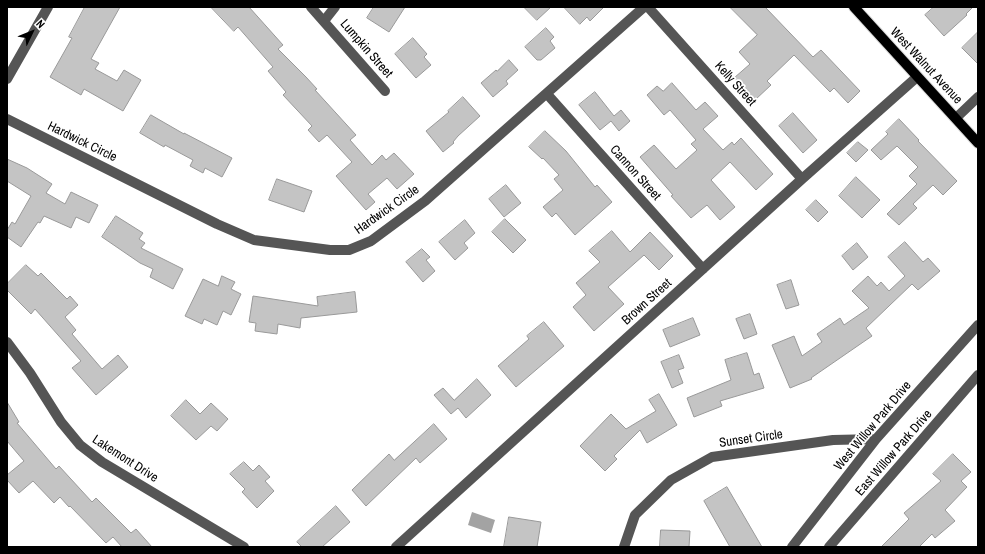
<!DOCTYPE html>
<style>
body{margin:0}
#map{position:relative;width:985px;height:554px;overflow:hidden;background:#fff;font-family:"Archivo Narrow",sans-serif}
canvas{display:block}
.frame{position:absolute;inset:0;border:8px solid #000;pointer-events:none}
.north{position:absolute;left:12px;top:12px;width:40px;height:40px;-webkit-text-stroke:3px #fff;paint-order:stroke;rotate:47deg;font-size:11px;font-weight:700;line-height:16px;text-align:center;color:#000}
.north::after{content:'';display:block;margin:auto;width:14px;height:18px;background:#000;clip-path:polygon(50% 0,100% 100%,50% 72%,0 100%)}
</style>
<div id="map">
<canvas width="985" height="554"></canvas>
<div class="frame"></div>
<div class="north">N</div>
</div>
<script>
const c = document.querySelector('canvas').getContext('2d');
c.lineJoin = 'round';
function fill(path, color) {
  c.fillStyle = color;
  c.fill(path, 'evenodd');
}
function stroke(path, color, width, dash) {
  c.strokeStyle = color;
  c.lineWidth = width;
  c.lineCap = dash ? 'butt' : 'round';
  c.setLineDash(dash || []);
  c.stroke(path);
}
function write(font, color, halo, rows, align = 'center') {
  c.font = font + ' "Archivo Narrow",sans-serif';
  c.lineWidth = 3.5;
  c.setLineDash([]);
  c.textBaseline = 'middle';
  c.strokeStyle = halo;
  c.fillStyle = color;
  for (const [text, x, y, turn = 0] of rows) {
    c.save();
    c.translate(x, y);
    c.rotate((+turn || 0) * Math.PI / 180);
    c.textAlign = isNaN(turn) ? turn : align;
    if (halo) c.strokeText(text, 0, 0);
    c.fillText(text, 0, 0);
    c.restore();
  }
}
fill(new Path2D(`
 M472 512 495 520 491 533 468 525Z`), '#a3a3a3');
const building = new Path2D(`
 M85 7H120L91 59 99 63 95 69 117 81 124 70 141 80 123 111 84 89 81 95 50 77 72 38 69 37Z
 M211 7H249L283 45 278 49 306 77 317 89 315 90 356 135 350 140 372 165 382 155 386 160 394 153 414 174 397 189 387 178 368 194 375 202 366 210 336 176 352 162 327 135 319 142 308 130 312 126 283 95 286 92 268 71 273 67 238 27 234 31Z
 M374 7H405L389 32 367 18Z
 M524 7H551L537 20Z
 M564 7H604L590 21 587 17 580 24Z
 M730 7H765L813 57 821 50 860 91 848 103 834 88 830 92 794 55 767 81 771 85 755 100 734 78 750 64 739 52 757 35Z
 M934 7H973L966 14 967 15 944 36 925 15Z
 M546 28 554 37 550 41 555 48 541 60H537L525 47Z
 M978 32V64L962 48Z
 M413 38 427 54 424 57 431 65 416 78 395 54Z
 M509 60 518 70 506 81 508 84 493 97 481 83 496 70 497 71Z
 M672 83 696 110 705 102 718 116 703 129 723 150 732 142 734 145 741 138 773 174 756 190 730 162 711 180 735 207 720 220 707 205 691 218 671 196 673 195 640 157 654 145 676 169 697 150 691 144 696 140 670 110 664 115 647 95 657 86 663 91Z
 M595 92 614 116 621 110 630 121 619 131 611 121 600 130 579 105Z
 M463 97 480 116 458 136 453 142 454 143 443 152 426 131 449 112 448 111Z
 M793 113 817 140 803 153 779 126Z
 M151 115 184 134V133L232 158 222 177 205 168 203 173 190 166 193 160 165 145 164 147 140 133Z
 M899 119 919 140 918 141 957 181 943 195 933 185 913 204 917 208 899 225 887 214 917 184 909 176 918 167 897 146 881 160 871 150 888 134 886 132Z
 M545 131 566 151 595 187 597 185 612 202 575 235 556 213 552 217 543 207 563 190 554 179 559 175 543 158 542 159 529 147Z
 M858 142 868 150 856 162 847 153Z
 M7 159 27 168 52 184 46 193 65 204 71 192 98 205 89 223 76 217 71 228 44 216 40 223 38 222 21 247 7 237V230L12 222 15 224 31 196 7 181Z
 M856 177 880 200 862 218 839 196Z
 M277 179 312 191 304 212 269 200Z
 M506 185 521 203 504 217 489 199Z
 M816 200 828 212 818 222 806 210Z
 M116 216 143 233 139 239 145 243 141 248 183 269 173 289 150 277 153 269 140 263 102 237Z
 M505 219 526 240 513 253 492 232Z
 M465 220 475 233 464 243 468 248 455 260 439 242Z
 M612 231 630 252 650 232 673 256 659 270 644 255 608 287 624 304 594 331 573 307 586 295 576 283 600 262 589 251Z
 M905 242 923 262 928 258 940 271 918 290 912 284 866 328 872 336 811 378 812 379 790 388 772 345 794 336 802 356 822 342 817 334 840 318 844 325 869 308 852 291 868 276 877 286 881 282 889 291 905 276 888 257Z
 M857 243 868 257 853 270 842 256Z
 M422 249 430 257 426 260 435 271 423 282 406 262Z
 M26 265 38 276 41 273 67 299 70 296 78 305 65 317 76 330 72 334 102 369 118 355 128 367 96 395 72 368 81 361 35 309 31 314 7 290V284Z
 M222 276 235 282 231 289 241 294 231 315 223 311 217 325 204 319 202 324 185 316 203 279 218 286Z
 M791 280 799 305 786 309 777 285Z
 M355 292 357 312 301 318 300 328 278 324 277 334 255 331 256 323 249 322 253 296 318 306 317 297Z
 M750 314 757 334 744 339 736 319Z
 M693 318 700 335 670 347 663 330Z
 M544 322 564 346 516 387 498 366 529 339 527 336Z
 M747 353 754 375 759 373 764 388 720 401 722 406 694 417 687 398 731 380 725 360Z
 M679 355 684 368 678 370 683 383 672 388 661 362Z
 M477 379 491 395 466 418 458 408 451 414 434 395 443 388 454 400Z
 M659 394 677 425 647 443 640 430 614 456 617 459 605 471 580 446 611 414 626 429 656 411 649 400Z
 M186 400 200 414 211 403 228 419 217 431 211 426 196 440 171 416Z
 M7 402 19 422 17 423 56 469 59 466 92 502 96 498 131 533 136 529 152 547H122L113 537 106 543 70 506 69 507 60 497 54 503 33 481 19 493 7 480V475L24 461 7 441Z
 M434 424 447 439 420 463 416 458 366 506 352 490 389 454 394 460Z
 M953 454 971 472 961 481 967 487 945 510 955 521 935 538 932 534 919 547H881L909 519 904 513 941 481 933 474Z
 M244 462 253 471 259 465 270 477 265 481 274 491 257 508 242 492 245 489 230 474Z
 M727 487 762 547H730L704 501Z
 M336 506 350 522 322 547H302L297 542Z
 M509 517 541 522 537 547H504Z
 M661 530 690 531 689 547H660Z`);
fill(building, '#c4c4c4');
stroke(building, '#999', 1);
const major = new Path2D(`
 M854 7 978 143`);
stroke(major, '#dbdbdb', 12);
stroke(new Path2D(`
 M311 7 385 91
 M648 7 802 179
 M324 21 335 7
 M7 79 48 7
 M547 94 703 269
 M956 118 978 97
 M7 119 217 224 254 240 330 250H349L371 241 425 201 644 7
 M7 342 30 373 61 422 80 445 102 462 244 547
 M396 547 802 179 917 77
 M624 547 635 515 671 480 712 457 833 440 876 439
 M792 547 876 439 978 325
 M829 547 978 375`), '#555', 10);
stroke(major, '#000', 10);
write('13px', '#000', '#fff', [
 ["Lumpkin Street",366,49,49],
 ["West Walnut Avenue",926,66,47],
 ["Kelly Street",735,84,48],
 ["Hardwick Circle",82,142,26],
 ["Cannon Street",635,173,48],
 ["Hardwick Circle",387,210,-35],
 ["Brown Street",647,302,-42],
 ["West Willow Park Drive",873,426,-50],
 ["Sunset Circle",751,439,-8],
 ["East Willow Park Drive",894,453,-49],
 ["Lakemont Drive",125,459,33]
]);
</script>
